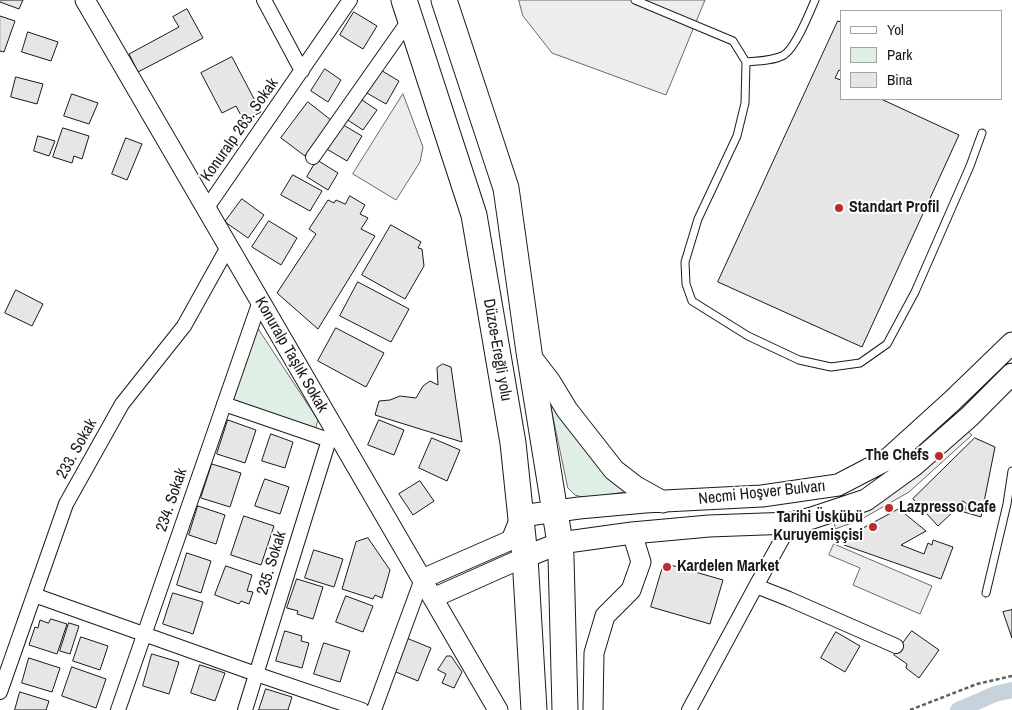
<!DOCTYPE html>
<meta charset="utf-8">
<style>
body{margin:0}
#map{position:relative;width:1012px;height:710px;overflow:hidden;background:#fff;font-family:"Archivo Narrow",sans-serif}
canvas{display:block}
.legend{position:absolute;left:840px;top:10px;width:162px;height:90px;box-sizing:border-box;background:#fff;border:1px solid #a3a3a3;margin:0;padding:6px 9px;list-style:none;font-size:15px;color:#1a1a1a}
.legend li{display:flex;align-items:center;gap:10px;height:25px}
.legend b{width:25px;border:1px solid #a3a3a3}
</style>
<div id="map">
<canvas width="1012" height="710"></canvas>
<ul class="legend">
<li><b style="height:6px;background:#fff"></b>Yol</li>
<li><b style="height:14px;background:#e0efe3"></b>Park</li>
<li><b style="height:14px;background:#e6e6e6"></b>Bina</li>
</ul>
</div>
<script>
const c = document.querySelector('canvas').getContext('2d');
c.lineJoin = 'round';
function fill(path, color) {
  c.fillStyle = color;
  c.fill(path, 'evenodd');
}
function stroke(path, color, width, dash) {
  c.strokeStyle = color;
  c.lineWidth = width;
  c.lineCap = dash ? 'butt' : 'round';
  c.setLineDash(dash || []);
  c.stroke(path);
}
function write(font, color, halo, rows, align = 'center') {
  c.font = font + ' "Archivo Narrow",sans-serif';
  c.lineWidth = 4;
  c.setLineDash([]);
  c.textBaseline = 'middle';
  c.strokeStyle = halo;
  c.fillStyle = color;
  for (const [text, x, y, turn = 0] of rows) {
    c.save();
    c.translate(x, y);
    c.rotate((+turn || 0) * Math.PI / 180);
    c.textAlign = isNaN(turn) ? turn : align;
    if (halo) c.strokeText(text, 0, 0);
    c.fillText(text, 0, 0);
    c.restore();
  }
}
const green = new Path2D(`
 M257 327 318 420 315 430 233 401Z
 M550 402 632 491 585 498 575 495 568 488Z`);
fill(green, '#e0efe3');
stroke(green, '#6a6a6a', 1);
const parking = new Path2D(`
 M519 0H705L666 95 552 53 523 16Z
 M403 94 423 147 420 162 396 200 353 174Z
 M963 428 972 435 909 492 860 520 835 529 834 518Z
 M834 544 932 586 920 614 853 585 860 568 829 555Z`);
fill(parking, '#ededed');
stroke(parking, '#6a6a6a', 1);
stroke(new Path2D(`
 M958 710 995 694 1012 690`), '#c6d2dc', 16);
const building = new Path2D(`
 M0 0H23L19 9 0 2Z
 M187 9 203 38 138 72 129 54 179 27 173 17Z
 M354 12 377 26 363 49 340 35Z
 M0 16 15 21 4 52 0 51Z
 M838 21 841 22V71L839 70 835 78 841 80V99H881L959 135 862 347 718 282Z
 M28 32 58 42 51 61 22 52Z
 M232 57 261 112 244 121 236 106 222 113 201 73Z
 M325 69 341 80 328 102 311 91Z
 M379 69 399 81 386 104 365 92Z
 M16 77 43 84 37 104 11 97Z
 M72 94 98 103 89 124 64 116Z
 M359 98 377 110 363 130 346 119Z
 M308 102 331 120 305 156 281 138Z
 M340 123 362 136 347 161 325 148Z
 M63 128 89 136 82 159 74 156 72 163 53 157Z
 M38 136 55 141 49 156 34 151Z
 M126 138 142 144 127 180 112 174Z
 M317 160 338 173 328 190 307 177Z
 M293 175 322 191 310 211 281 195Z
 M350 196 365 205 360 214 368 218 361 229 375 236 318 329 277 293 316 234 309 229 328 200 334 203 336 200 345 204Z
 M242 199 264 215 248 238 225 222Z
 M269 221 297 238 281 265 252 247Z
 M391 225 421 242 418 248 422 249 424 266 405 299 362 275Z
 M358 282 409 309 391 342 340 316Z
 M16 290 43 304 32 326 5 313Z
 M336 328 384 353 366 387 318 361Z
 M443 364 451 367 462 442 375 415 379 401 390 400 400 396 416 398 423 386 430 381 438 385 437 368Z
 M228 420 256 430 245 463 217 454Z
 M379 420 404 430 394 455 368 445Z
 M271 434 293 442 285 468 262 461Z
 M432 438 460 450 447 481 419 468Z
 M975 438 995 447 981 517 964 512 967 504 963 501 951 504 954 511 938 526 913 499Z
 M212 464 241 473 230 507 201 498Z
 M265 479 289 487 280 514 255 506Z
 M420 481 434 501 413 515 399 494Z
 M198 506 225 515 216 544 189 535Z
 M899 509 926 531 901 545 924 554 928 543 932 545 933 540 953 547 941 579 844 545 847 537Z
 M244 516 274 526 261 565 231 555Z
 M368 538 390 570 382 598 375 595 373 599 342 589 356 542Z
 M314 550 343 559 334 587 305 578Z
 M187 553 211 561 201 593 177 585Z
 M664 563 723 580 710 624 651 607Z
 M226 566 252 575 247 591 253 592 249 604 241 601 239 604 215 595Z
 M297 579 323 587 313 619 297 614 298 611 287 608Z
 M173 593 203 602 193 634 163 624Z
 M346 596 373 606 363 632 336 622Z
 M1012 610V638L1003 612Z
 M51 619 67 624 57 654 29 645 35 627 38 628 40 620 48 623Z
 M69 623 79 626 70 654 60 651Z
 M285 631 302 636 301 641 309 643 302 668 276 661Z
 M912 631 939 650 919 678 906 668 907 664 894 655Z
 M836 632 860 646 845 672 821 658Z
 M81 637 108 646 100 670 73 661Z
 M404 637 431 648 418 681 391 670Z
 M324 643 350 651 340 682 314 674Z
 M152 654 179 662 169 694 143 686Z
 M447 656H451L462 672 454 688 442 683 446 674 438 670Z
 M29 658 60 668 52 692 22 683Z
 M200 665 225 673 215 701 191 693Z
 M72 667 106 679 96 708 62 696Z
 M266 689 292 697 288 710H259Z
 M20 692 49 701 46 710H15Z`);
fill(building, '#e6e6e6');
stroke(building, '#1a1a1a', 1);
const lane = new Path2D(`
 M635 0 733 41 746 62 745 103 737 136 698 219 685 262 686 284 692 301 748 336 799 360 831 367 860 363 887 344 915 292 970 166 982 133
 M746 62C758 61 773 61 784 55 796 47 809 14 815 0
 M986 593 1007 504 1012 471`);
const street = new Path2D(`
 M264 0 302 71
 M313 157 410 19
 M206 209 350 0
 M224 404 329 440
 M756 586 791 523
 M34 595 256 674 362 710
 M0 692 66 504 122 404 184 326 228 247
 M118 710 260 301
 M245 710 333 427
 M374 710 422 579
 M689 710 756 586 789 599 896 646`);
const secondary = new Path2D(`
 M85 0 498 710
 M422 579 511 540 520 518
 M433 598 525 557
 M593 710 594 653 605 616 631 590 641 562 632 533`);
const primary = new Path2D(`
 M530 356 550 382 567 410 614 470 636 487 663 502
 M521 516 579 508 645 502 762 496 838 485 888 459 952 401 1012 343
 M525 557 560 543 632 533 709 526 791 523 812 518 866 500 913 466 969 417 1012 374`);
const highway = new Path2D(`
 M404 0 474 215 513 443 525 557 534 710
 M444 0 506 188 529 352 560 543 561 557 565 710`);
stroke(lane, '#1a1a1a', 9);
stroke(street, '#1a1a1a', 16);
stroke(secondary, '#1a1a1a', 21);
stroke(primary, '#1a1a1a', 23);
stroke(highway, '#1a1a1a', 27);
stroke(new Path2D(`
 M910 710 977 684 1012 676`), '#5f5f5f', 2.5, [4, 2.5]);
stroke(lane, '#fff', 7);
stroke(street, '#fff', 14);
stroke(secondary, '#fff', 19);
stroke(primary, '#fff', 21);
stroke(highway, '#fff', 25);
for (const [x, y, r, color] of [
 [839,208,5,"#c62828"],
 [939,456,5,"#c62828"],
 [889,508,5,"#c62828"],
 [873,527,5,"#c62828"],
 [667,567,5,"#c62828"]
]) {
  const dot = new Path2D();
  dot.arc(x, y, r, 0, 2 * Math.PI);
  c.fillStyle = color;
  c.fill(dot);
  stroke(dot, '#fff', 2);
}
write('16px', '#1a1a1a', '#fff', [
 ["Konuralp 263. Sokak",240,130,-55],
 ["Düzce-Ereğli yolu",497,350,80],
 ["Konuralp Taşlık Sokak",291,355,60],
 ["233. Sokak",77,449,-61],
 ["Necmi Hoşver Bulvarı",762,493,-6],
 ["234. Sokak",172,500,-71],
 ["235. Sokak",272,563,-73]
]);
write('bold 16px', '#1a1a1a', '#fff', [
 ["Standart Profil",849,208],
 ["The Chefs",929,456,"right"],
 ["Lazpresso Cafe",899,508],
 ["Tarihi Üskübü",863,518,"right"],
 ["Kuruyemişçisi",863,536,"right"],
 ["Kardelen Market",677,567]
], 'left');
</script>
